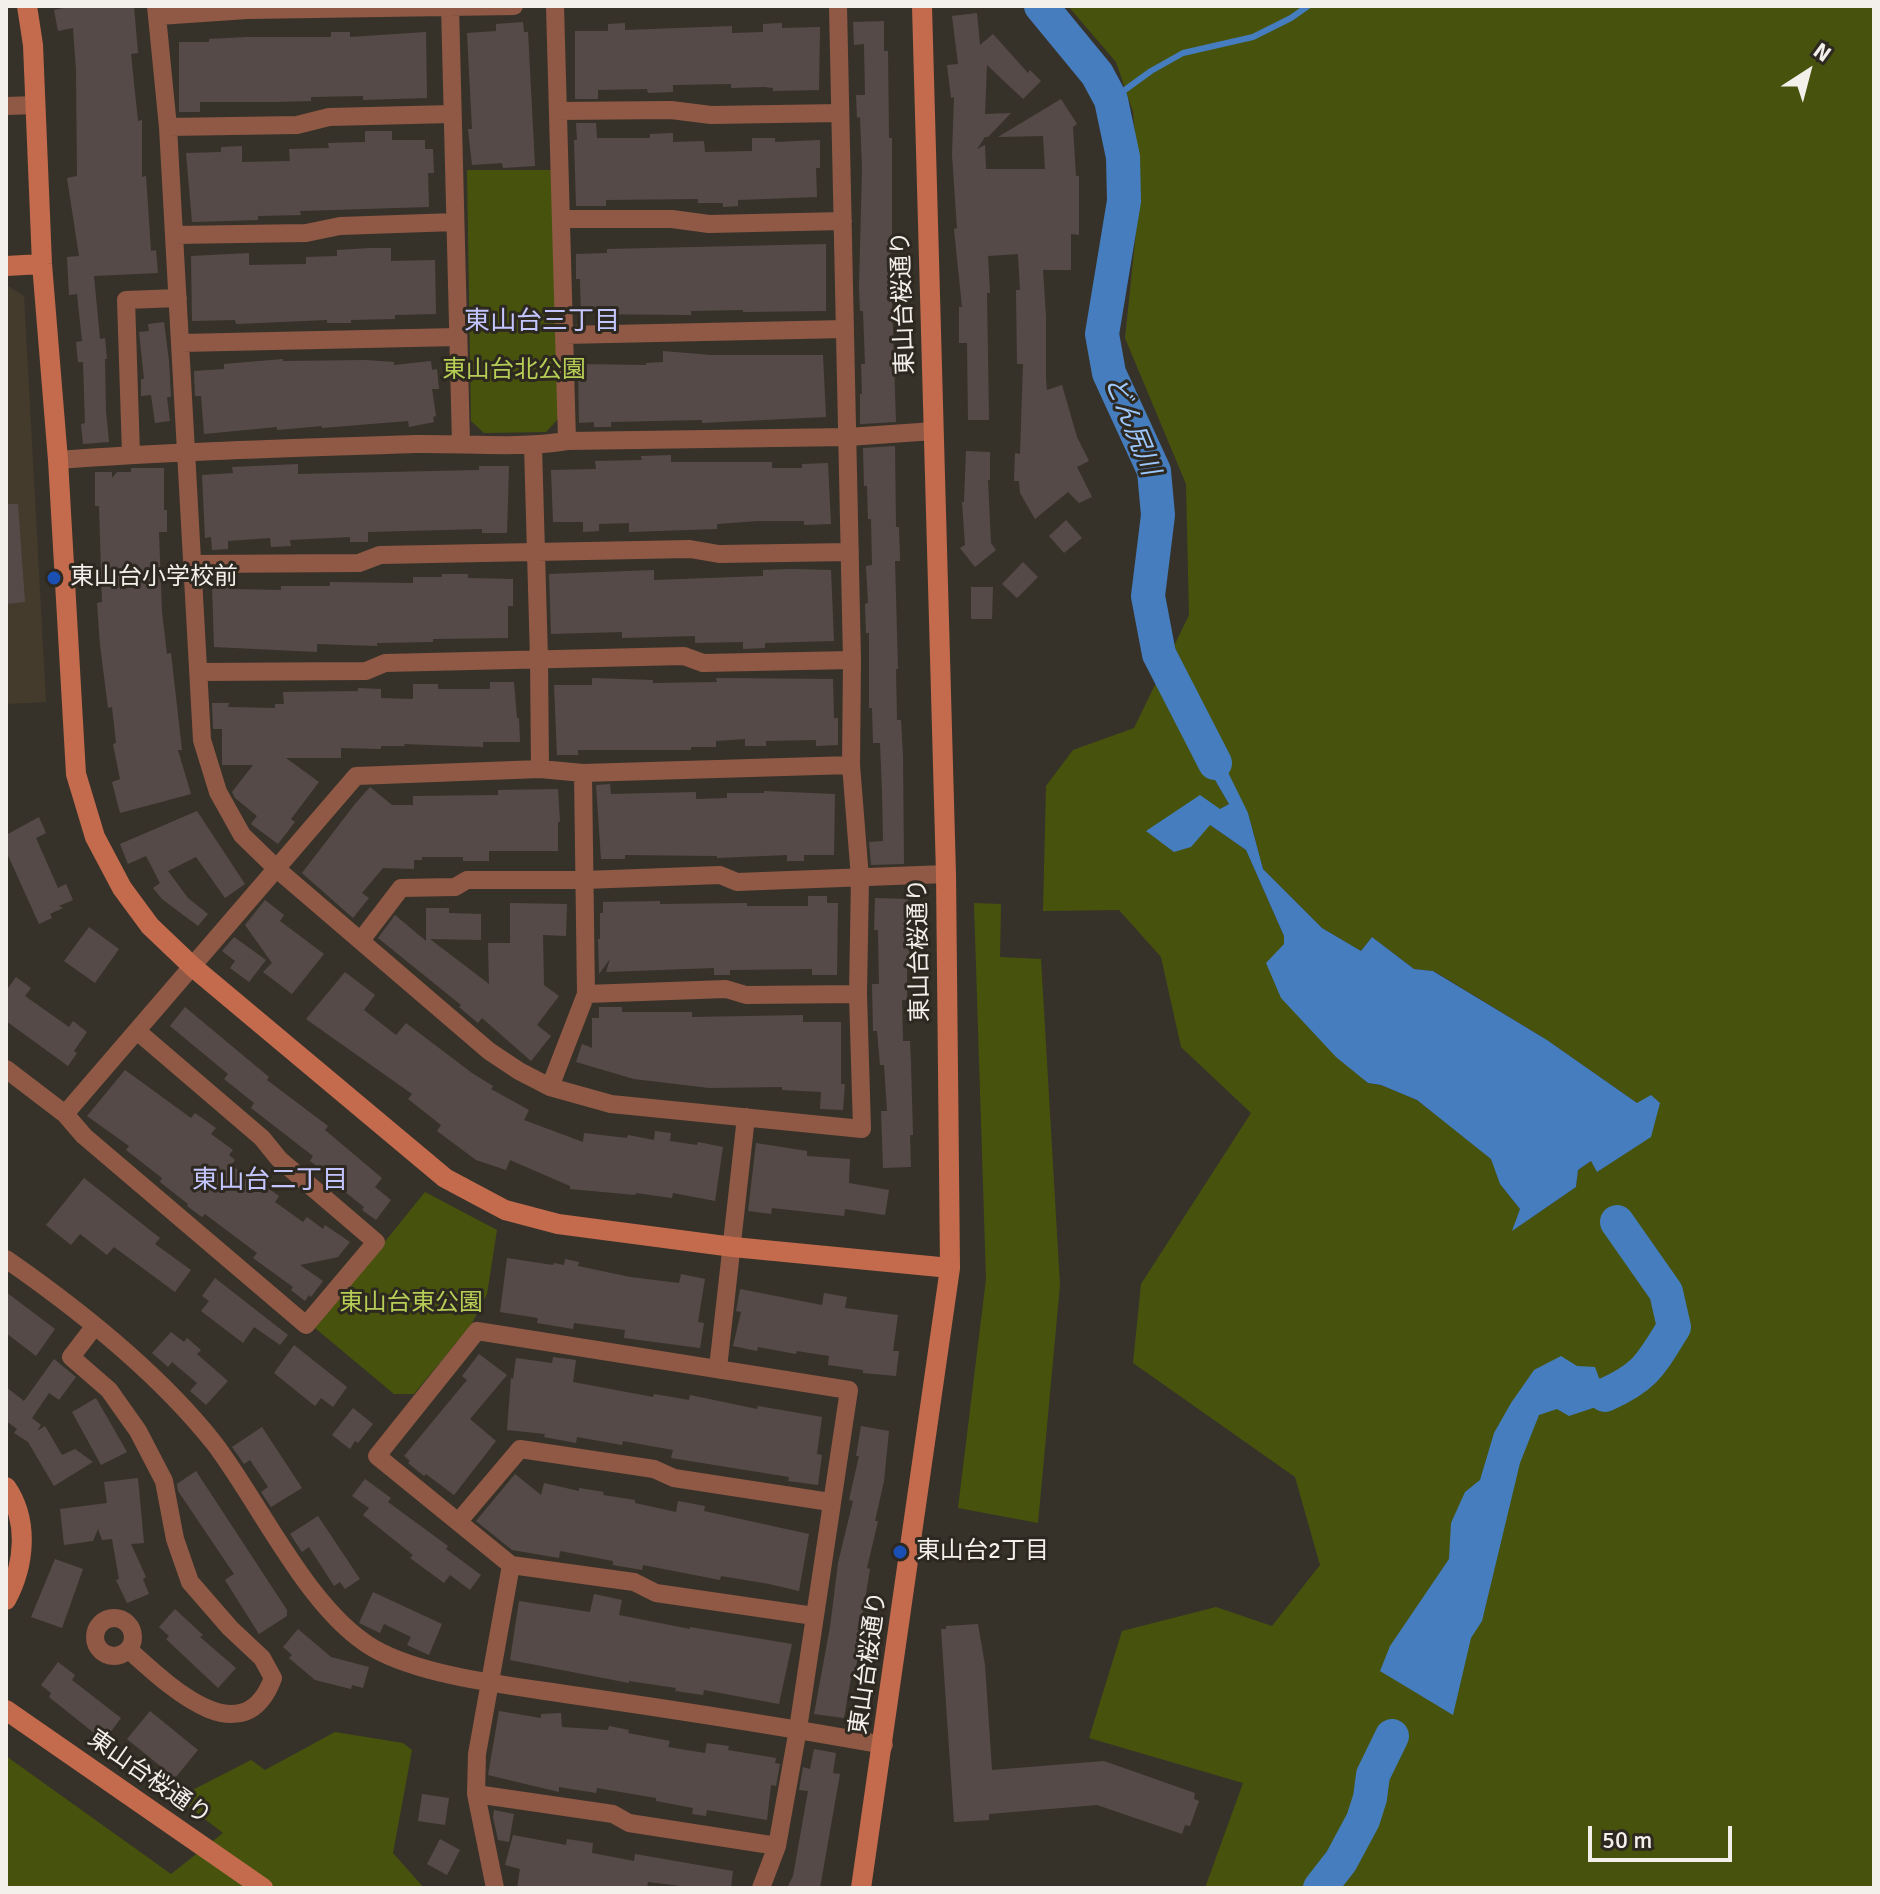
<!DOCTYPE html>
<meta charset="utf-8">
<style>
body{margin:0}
#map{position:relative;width:1880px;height:1894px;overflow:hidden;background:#373229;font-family:Signika,sans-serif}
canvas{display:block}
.frame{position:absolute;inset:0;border:8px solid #f3efea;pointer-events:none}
.north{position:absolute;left:1768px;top:32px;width:80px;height:80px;-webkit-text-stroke:6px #2d2820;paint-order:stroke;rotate:36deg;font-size:22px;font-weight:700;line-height:32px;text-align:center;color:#f3efea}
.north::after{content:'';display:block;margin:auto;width:28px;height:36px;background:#f3efea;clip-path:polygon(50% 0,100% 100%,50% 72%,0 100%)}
.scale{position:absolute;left:1588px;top:1826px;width:144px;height:36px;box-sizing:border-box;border:4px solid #f3efea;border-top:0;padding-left:10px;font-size:24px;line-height:28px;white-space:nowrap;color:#f3efea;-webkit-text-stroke:6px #2d2820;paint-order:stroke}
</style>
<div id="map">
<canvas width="1880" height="1894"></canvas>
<div class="frame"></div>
<div class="north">N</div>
<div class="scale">50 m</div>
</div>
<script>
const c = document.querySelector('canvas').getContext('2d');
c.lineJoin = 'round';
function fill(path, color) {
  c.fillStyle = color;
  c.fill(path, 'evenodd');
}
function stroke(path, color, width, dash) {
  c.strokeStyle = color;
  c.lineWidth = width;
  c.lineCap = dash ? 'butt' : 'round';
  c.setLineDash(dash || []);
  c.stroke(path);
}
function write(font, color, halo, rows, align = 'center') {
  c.font = font + ' Signika,"Noto Sans JP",sans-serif';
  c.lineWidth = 6;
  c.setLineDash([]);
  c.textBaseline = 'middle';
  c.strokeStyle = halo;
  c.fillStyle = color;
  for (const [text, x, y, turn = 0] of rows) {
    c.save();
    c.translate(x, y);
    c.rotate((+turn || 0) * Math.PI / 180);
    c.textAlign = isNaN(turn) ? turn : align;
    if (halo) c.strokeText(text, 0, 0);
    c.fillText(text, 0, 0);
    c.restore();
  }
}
fill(new Path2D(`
 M6 285 24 296 46 702 6 704Z`), '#443b2d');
fill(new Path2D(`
 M1068 6H1874V1888H1205L1243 1783 1089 1738 1122 1631 1216 1607 1272 1626 1320 1565 1295 1477 1133 1363 1141 1284 1251 1113 1181 1047 1161 957 1119 910 1043 911 1046 786 1073 750 1134 728 1189 615 1186 484 1125 338 1140 194 1133 112 1116 62ZM1208 768 1248 813 1263 869 1322 928 1361 951 1372 937 1414 969 1434 971 1547 1040 1637 1103 1598 1172 1591 1161 1578 1170 1576 1187 1513 1230 1520 1209 1500 1184 1492 1159 1417 1100 1381 1085 1367 1083 1284 944V936L1246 850 1210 825 1220 809 1229 804Z
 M467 170H552L559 418 546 432 484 433 471 421Z
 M974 903 1001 904 1000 957 1041 959 1060 1285 1038 1523 958 1508 986 1279Z
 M425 1192 497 1230 487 1294 471 1325 414 1394H394L315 1328Z
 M335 1732 403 1743 412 1750 393 1853 424 1888H6V1756L171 1874 223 1833 177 1798 251 1760 265 1770Z`), '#47530d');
fill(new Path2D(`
 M1221 758 1248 813 1263 869 1322 928 1361 951 1372 937 1414 969 1433 971 1547 1040 1637 1103 1651 1095 1660 1103 1651 1137 1597 1172 1591 1161 1578 1170 1576 1187 1512 1231 1520 1209 1500 1184 1491 1159 1417 1100 1381 1085 1368 1083 1336 1057 1281 998 1266 963 1284 944V936L1246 850 1210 825 1191 847 1174 852 1146 831 1200 795 1220 809 1229 804 1208 768Z
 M1561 1356 1577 1366 1595 1367 1599 1378 1607 1383 1602 1405 1569 1416 1557 1409 1539 1415 1520 1463 1482 1621 1471 1638 1453 1715 1380 1671 1390 1646 1449 1559 1451 1523 1465 1492 1480 1480 1494 1433 1511 1403 1534 1370Z`), '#457dbe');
stroke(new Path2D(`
 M1111 100 1151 71 1183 53 1253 37 1291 18 1308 6`), '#457dbe', 6);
stroke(new Path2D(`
 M1041 6 1097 74 1111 100 1123 157 1124 201 1102 334 1109 373 1154 471 1158 515 1148 596 1159 654 1215 763
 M1605 1395C1646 1377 1651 1364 1674 1327L1666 1292 1617 1222
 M1320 1888 1341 1861 1363 1820 1370 1798 1373 1775 1392 1736`), '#457dbe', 34);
fill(new Path2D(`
 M73 6H134L138 53 131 54 138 121 142 120V177L146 176 151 251 156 250 158 273 94 276 100 339 105 338 107 359H105L106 411 109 442 83 444 81 424 85 423 83 362H78L76 342 82 341 77 294 69 295 67 257 79 256 67 178 77 176 76 70 73 28 58 31 54 10Z
 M977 13 980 45 993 34 1028 73 1030 70 1041 81 1023 99 987 65 985 114 1011 113 988 137H985L977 149 985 145 986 169H1045L1043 136 998 137 1061 99 1077 124 1073 127 1076 176H1079V235L1071 234V270H1043L1046 317V379L1047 390 1062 385 1077 437 1089 461 1077 467 1092 497 1079 503 1068 492 1035 519 1020 493 1019 481H1014L1015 453 1020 454 1023 364H1017L1016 290H1020L1018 254 988 256 990 293H987L989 420H968L967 343H959V307H962L954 229 957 228 952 155 954 97 951 98 947 65 958 64 952 16Z
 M884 21V51H888L889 138H892V239H890L896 422 862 424H860V394H862L861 364H865L863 311H860L859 288 862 169 860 117 857 118 856 95H865L864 44 854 45 853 22Z
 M523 22 524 32H528L535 166 503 168 502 163 472 165 468 129H472L467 33 496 31V24Z
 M625 23V30L732 26V33L763 32V24L782 23V28L820 27 819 90 773 91V88L764 87 731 88V84L673 85V92L648 93 647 89 598 90V99H575V31H608V24Z
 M331 32H350V37L426 32 427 98 363 100V96L311 97V101L275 102H200V112H179V42H209V39L247 37H331Z
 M576 123H596L597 138H650V134L673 133V142L704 141 705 152 752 151V138H775V142L820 140V168H816L817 197 738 200V206L723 207V203H698V199L606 200V206H576L574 140H577Z
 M365 131H392V140H425V149H433L434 173H428L429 207 300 211 301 215 258 216V220L192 222 186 153 221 152V147L242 146V162L290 161 289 149 329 148 328 143 365 142Z
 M826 244V311L743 312V310L691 311V315L581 314 580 279H576V254L607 253V249Z
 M370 248H391V261L435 260 436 314 395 315V319L351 320V323H327V320L236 324 235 320 192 321 191 256 249 253V265L306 264V257L337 256V250Z
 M164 322 169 361 171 397H167L170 421 155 423 151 395 141 396V379H144L139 332 149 331 148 324Z
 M663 351 711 355H823L826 417 702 423V420L611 422V427H594V422L579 423 578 364 646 365V363L663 362Z
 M283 359V361L366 360 394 362V365L431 361 432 370 437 369 439 389H432L436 416 433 417 434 422 409 427 408 421 322 428V426L277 430V427L204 434 201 396H195L194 371 224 369V364Z
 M895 446 896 527H899L900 561H895L898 669H896L897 720H901L903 756 904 864 871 865 869 842 883 841 882 792 880 743H873L872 708H869V633H866L865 604 868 603 866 566 872 565 871 519H868L867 486H864L863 448Z
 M966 451 990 452V480H988L991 543 996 550 975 567 960 548 965 545 962 502H964Z
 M671 455V462H772V468H802V464L828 463 831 524 804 525V521H758L717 524V529L629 532V523L599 524V531L583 532V522H553L551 470 596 469 595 461 642 460 641 456Z
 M298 464V474L479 470V466H509L507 533H482V529L368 532V542H350V537L290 540 291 546 271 547 270 538 228 541V549L212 550 211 537 205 538 202 475 233 473 232 467Z
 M131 468H164V510H167V532H159L162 612 167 654 171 653 182 750H178L191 794 120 813 112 782 120 779 113 744 116 743 112 707 108 708 100 645 97 603 102 602 99 506H95V472H112V478L117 472H131Z
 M6 504H18L25 602 6 604Z
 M1066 520 1082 538 1064 553 1049 536Z
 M1023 562 1038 577 1017 598 1002 584Z
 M792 569 831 570 834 641 765 643V648L743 649V642L695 643V636L622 638V632L551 634 549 574 654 570V580L763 576V570Z
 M442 574H468V578L513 579V606H508V638L433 639V642L377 643V646L317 644V652L214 647 212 585H232V589L281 590V586H330V582L413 583V577H442Z
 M971 587H993L992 619H971Z
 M592 678 653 680V683L717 682 716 678 833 679 834 718H838V745L816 746V740L766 741V746H745V739L716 741V747H691V750H578V755H557L554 685H592Z
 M490 682H514L517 718H519L520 742H483V747L404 744 405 746H381V749L341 748V758H286L319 782 291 819 295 822 278 844 251 824 257 816 235 798 232 792 253 765H222V729H213L212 703H229L228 707 275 708V704H284L283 692 358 691V688L381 689V698L413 699V684H438V689H490Z
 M610 784 611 794 696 792V799L727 798V793H764V791L835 794 834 855H804V861H787V855L717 858V856L625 855V859H601L596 785Z
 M370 787 392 805H413V796L498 795V790L558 789 560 822H558V851H489V861H463V857H422V860H414V869L383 868 362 893 369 898 353 918 302 873 355 804Z
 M197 811 245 884 225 898 196 857 168 871 188 898 208 914 198 926 162 899 153 888 160 883 146 856 128 864 120 844Z
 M39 817 46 833 36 838 58 888 66 884 73 900 59 906 63 908 50 914 52 918 39 924 6 851V835Z
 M808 896H827V903H838L837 975H812V969L730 970V975H714V968L606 972 610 959 599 974 598 939H600V913H603V902L660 901V904L747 903V906H808Z
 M875 898 908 899 907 937H910L911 960H907V1000H902L903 1041H910L911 1063 913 1135H910L911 1167 883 1168 881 1111H887L884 1065H880L877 1031H873L872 984H879L878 930H874Z
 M265 900 284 915 280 921 324 954 292 994 263 972 272 963 245 925Z
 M510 903 567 904 566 936 543 935 544 985 559 996 537 1025 551 1036 531 1061 482 1018 478 1023 459 1007 461 1005 378 938 395 915 426 941V908H449V913L481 914V940L430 939 489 984 488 943H510Z
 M89 927 119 949 95 983 64 961Z
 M234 937 266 960 249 982 230 968 235 961 222 951Z
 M345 972 375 995 364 1010 396 1035 406 1023 472 1073 493 1086 491 1089 529 1110 524 1120 583 1142 584 1133 627 1138 628 1135 654 1140 655 1131 671 1133 670 1141 697 1145 698 1142 723 1147 715 1201 673 1193 672 1198 636 1193 635 1195 570 1189V1186L510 1160 506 1170 476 1160 437 1131 441 1125 408 1099 412 1094 306 1019Z
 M16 977 31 988 25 996 69 1027 73 1021 87 1032 74 1051 77 1053 68 1066 6 1021V991Z
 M185 1007 269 1077 267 1080 328 1126 325 1130 382 1178 375 1187 391 1200 376 1220 362 1210 364 1207 335 1184 337 1181 310 1161 313 1156 251 1108 254 1103 224 1079 228 1074 170 1026Z
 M599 1007H622V1012H692V1017L803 1015V1022H841V1084H845L843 1110 820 1109 821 1092 782 1090V1087L709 1088 634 1079 576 1062 582 1044 592 1048V1018H599Z
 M125 1070 191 1118 195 1113 216 1128 211 1134 233 1150 229 1155 235 1160 231 1165 263 1188 265 1186 279 1196 275 1202 303 1222 307 1217 323 1229 325 1225 350 1242 338 1257 300 1265 323 1281 311 1297 309 1295 305 1301 291 1290 293 1287 253 1258 257 1253 205 1214 202 1217 187 1206 188 1204 160 1182 162 1178 126 1150 129 1146 87 1116Z
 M756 1143 807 1151V1156L850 1159 849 1183 889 1190 885 1215 845 1209 844 1216 772 1208 771 1214 748 1211Z
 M84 1178 160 1238 155 1244 191 1270 175 1292 114 1247 107 1255 80 1234 71 1245 46 1225Z
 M507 1258 553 1265 554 1263 564 1265 565 1259 579 1262 578 1266 630 1277 679 1283 681 1274 705 1279 698 1322 704 1323 700 1348 624 1338 625 1330 574 1323 573 1329 537 1323 538 1318 500 1312Z
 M215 1278 288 1335 280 1345 254 1327 243 1343 201 1311 209 1301 202 1296Z
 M740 1289 822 1305 824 1293 847 1297 845 1308 898 1315 893 1351H899L896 1376 863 1373V1370L828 1365 829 1356 797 1351 796 1354 758 1347 757 1351 733 1346 741 1312 736 1311Z
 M6 1292 55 1329 36 1356 6 1333Z
 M171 1332 184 1342 187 1338 201 1350 197 1354 228 1381 206 1405 190 1391 197 1383 172 1362 168 1367 152 1353Z
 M294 1345 347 1387 333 1407 321 1398 315 1406 274 1373Z
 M479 1354 507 1375 470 1419 496 1441 454 1495 426 1474 424 1476 408 1463 410 1461 404 1456 467 1380 462 1376Z
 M553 1357 576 1360 573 1382 653 1397 654 1394 689 1400 690 1395 757 1409 758 1406 822 1417 817 1454 822 1455 818 1485 788 1481 789 1477 671 1458 673 1450 623 1441 622 1445 577 1437 576 1443 544 1437 545 1434 507 1430 511 1378 513 1379 516 1358 552 1363Z
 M54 1359 76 1377 59 1400 49 1393 32 1418 41 1425 37 1431 45 1426 62 1455 75 1449 93 1462 54 1486 28 1442 14 1433 17 1429 6 1421V1387L24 1401Z
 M96 1398 127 1452 101 1465 72 1412Z
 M353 1408 373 1424 358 1443 355 1441 350 1449 332 1435Z
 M861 1426 889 1431 884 1481 875 1521H878L867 1568 870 1569 857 1649H859L855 1673 852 1672 844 1718 814 1714 830 1627 838 1563 853 1501 849 1500 859 1456H856Z
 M262 1427 302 1488 271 1507 261 1492 268 1487 250 1460 244 1464 232 1447Z
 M196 1471 287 1610V1616L259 1634 225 1580 234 1574 178 1491 177 1484Z
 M515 1474 541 1495 544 1483 579 1491V1488L604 1492 603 1495 635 1500V1503L676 1512 678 1501 705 1506 704 1511 809 1534 799 1591 769 1584 721 1576 720 1580 643 1565 642 1570 613 1565V1561L560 1551 559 1558 512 1550 476 1521Z
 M138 1478 144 1543 131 1544 146 1577 143 1579 149 1594 127 1603 116 1580 119 1579 112 1539 102 1540 98 1529 93 1541 64 1545 60 1509 107 1503 104 1482Z
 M365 1479 391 1498 388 1502 448 1546 446 1549 481 1575 470 1590 450 1575 444 1583 410 1558 413 1555 363 1515 369 1508 352 1496Z
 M318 1516 360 1579 345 1589 340 1582 334 1586 309 1547 302 1552 290 1534Z
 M55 1559 83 1569 62 1628 31 1617Z
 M373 1592 442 1624 429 1655 407 1645 411 1637 384 1624 380 1633 359 1623Z
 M594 1594 622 1600 619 1615 690 1629V1627L792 1644 779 1704 704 1690 703 1695 675 1691 676 1688 629 1681V1683L510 1660 519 1601 590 1612Z
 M175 1609 203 1635 200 1637 236 1668 218 1688 166 1639 169 1636 159 1627Z
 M978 1624 985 1665 992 1770 1104 1761 1195 1793 1194 1799 1199 1801 1190 1826 1185 1825 1182 1834 1097 1805 989 1814V1820L954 1822 941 1629H946V1626Z
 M298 1629 331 1657 369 1667 363 1688 352 1685 351 1689 315 1680 289 1658 292 1655 283 1647Z
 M58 1662 75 1675 72 1680 121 1718 104 1741 49 1697 51 1693 41 1685Z
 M150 1711 198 1750 175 1778 127 1739Z
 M499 1711 541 1718V1714L561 1713 562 1727 608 1730 609 1726 629 1730 628 1733 670 1741 668 1747 705 1753 707 1743 729 1746 728 1750 776 1758 775 1763 780 1764 776 1786 771 1785 767 1820 707 1810 706 1816 692 1814 693 1808 656 1801V1798L597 1788 596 1793 559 1787V1792L488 1775Z
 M814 1749 836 1753 833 1773 840 1774 820 1888H787L793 1876 808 1791 799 1790 803 1767 810 1769Z
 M422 1794 449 1798 445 1825 418 1821Z
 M494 1810 514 1814 509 1842 498 1840 493 1817Z
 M513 1835 566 1845 567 1839 593 1843 592 1853 634 1861 635 1854 733 1871 731 1888H697L648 1882 647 1888H517L520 1869 505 1865Z
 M440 1839 460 1850 447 1875 427 1864Z`), '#564a48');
stroke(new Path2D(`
 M156 6 168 127 202 740 218 792 242 835 278 870 489 1051 519 1071 550 1087 611 1104 862 1129 858 994 860 878 851 765 852 660 838 6
 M450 6 461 443
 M555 6 567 441
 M159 16 247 10 514 6
 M6 106 36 105
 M558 111 671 110 711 115 840 113
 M168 127 297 125 329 117 452 114
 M561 219H672L709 224 843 221
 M174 235 306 233 340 226 455 222
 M564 335 845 329
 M181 343 458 337
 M533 446 539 659 540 769
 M131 454 126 300 178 298
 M58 460C176 451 295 448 414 444 465 443 516 449 567 441L848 437 934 431
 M193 564 359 563 380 555 690 549 719 554 850 552
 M198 672 366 671 385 663 684 656 703 663 852 660
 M362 939 401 888 455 887 467 880H584L720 875 737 882 946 874
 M586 994 726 989 746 995 858 994
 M6 1069 65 1114 356 776 540 769 583 773 851 765
 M550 1087 586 994 583 773
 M65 1114 84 1136 306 1325 376 1242 279 1159 262 1138 137 1031
 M6 1259C78 1309 160 1375 214 1443 260 1503 308 1610 373 1648 423 1677 514 1686 572 1695 676 1710 780 1726 884 1745
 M94 1327 71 1357 109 1390 138 1431 164 1481 175 1539 190 1582 230 1628 262 1658 273 1678C243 1759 166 1683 129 1650
 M718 1368 746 1117
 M459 1521 520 1449 654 1469 674 1478 830 1502
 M511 1565 634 1582 656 1593 814 1616
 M95 1637a19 19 0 1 1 38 0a19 19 0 1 1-38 0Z
 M476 1794 613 1814 629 1823 777 1846
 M495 1888 476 1794 477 1754 511 1565 377 1456 477 1331 849 1390 798 1729 777 1846 761 1888`), '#905945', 18);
stroke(new Path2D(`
 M27 6 33 45 42 264 58 460 76 774 95 837 122 888 150 926 193 967 445 1178 505 1210 558 1224 733 1247 950 1268
 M6 266 42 264
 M6 1487C29 1520 25 1565 6 1600
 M6 1710 263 1888
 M861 1888 950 1268 946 874 922 6`), '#c46b4d', 20);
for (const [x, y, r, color] of [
 [54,578,8,"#1a4fb4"],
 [900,1552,8,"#1a4fb4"]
]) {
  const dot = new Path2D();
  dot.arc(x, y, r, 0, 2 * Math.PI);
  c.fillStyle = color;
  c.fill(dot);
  stroke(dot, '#2d2820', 3);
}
write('24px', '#f3efea', '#2d2820', [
 ["東山台桜通り",904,303,-92],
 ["東山台桜通り",920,950,-91],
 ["東山台桜通り",869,1663,-82],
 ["東山台桜通り",149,1778,35]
]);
write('24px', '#b7ce56', '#2d2820', [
 ["東山台北公園",514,371],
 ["東山台東公園",411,1304]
]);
write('24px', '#f3efea', '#2d2820', [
 ["東山台小学校前",70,578],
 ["東山台2丁目",916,1552]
], 'left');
write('26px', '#c3c5fe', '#2d2820', [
 ["東山台三丁目",542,322],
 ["東山台二丁目",270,1181]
]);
write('italic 26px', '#9dc8fd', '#2d2820', [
 ["どん尻川",1131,426,68]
]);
</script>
